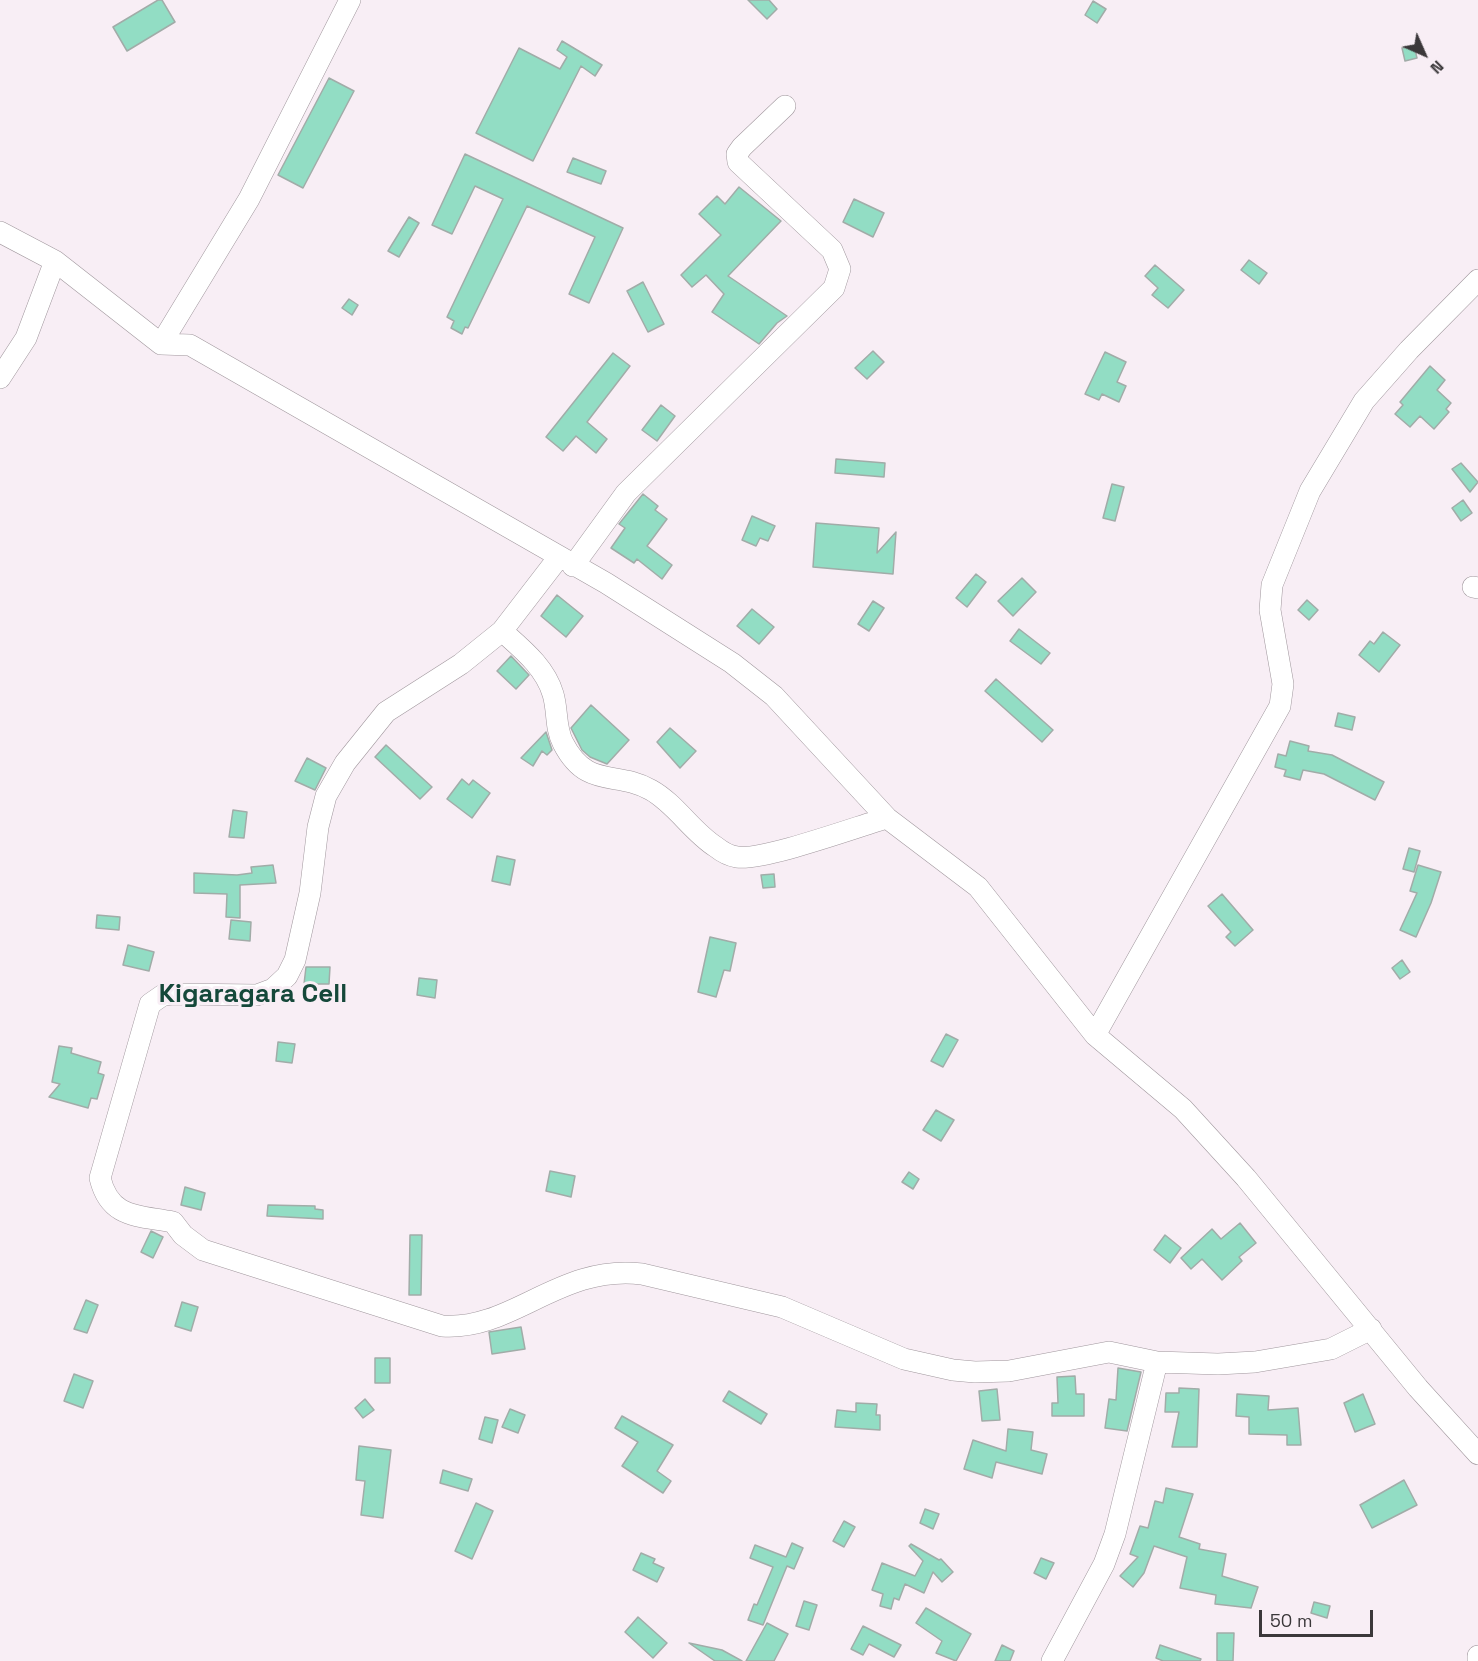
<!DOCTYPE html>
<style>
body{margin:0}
#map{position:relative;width:1478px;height:1661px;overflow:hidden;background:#f8eef5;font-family:"Space Grotesk",sans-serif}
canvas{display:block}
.north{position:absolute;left:1394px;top:24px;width:60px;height:60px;-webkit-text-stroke:4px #f8eef5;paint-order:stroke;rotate:135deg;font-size:16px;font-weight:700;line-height:24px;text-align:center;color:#3b383a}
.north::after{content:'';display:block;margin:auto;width:21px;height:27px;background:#3b383a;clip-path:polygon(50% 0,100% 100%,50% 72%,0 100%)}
.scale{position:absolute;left:1259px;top:1610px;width:114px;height:27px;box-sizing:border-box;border:3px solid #3b383a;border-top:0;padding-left:8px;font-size:18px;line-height:21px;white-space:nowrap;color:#3b383a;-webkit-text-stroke:4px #f8eef5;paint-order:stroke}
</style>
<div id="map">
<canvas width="1478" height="1661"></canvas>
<div class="north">N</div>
<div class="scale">50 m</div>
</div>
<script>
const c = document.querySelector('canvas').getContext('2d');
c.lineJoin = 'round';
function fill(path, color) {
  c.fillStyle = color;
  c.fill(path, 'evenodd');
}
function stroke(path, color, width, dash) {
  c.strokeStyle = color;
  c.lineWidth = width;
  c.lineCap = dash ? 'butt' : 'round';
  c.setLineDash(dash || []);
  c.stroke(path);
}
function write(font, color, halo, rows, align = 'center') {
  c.font = font + ' "Space Grotesk",sans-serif';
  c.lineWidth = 6;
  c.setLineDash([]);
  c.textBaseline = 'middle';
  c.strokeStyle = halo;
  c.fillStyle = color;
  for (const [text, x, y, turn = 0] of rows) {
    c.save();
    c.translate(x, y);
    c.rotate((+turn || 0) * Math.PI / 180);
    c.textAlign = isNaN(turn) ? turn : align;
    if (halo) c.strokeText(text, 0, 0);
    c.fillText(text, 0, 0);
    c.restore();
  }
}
const building = new Path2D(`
 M158 0H162L175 22 127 51 113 27Z
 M748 0H769L777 9 767 19Z
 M1093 1 1106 9 1097 23 1085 15Z
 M562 41 602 65 595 76 581 66 533 161 476 133 519 48 560 69 567 57 557 50Z
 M1414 46 1417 58 1405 61 1402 48Z
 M329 78 354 91 303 188 278 175Z
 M465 154 623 228 589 303 569 294 595 237 527 206 468 328 465 327 462 334 451 328 454 321 447 317 503 199 475 186 452 234 432 225Z
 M573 158 606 171 601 184 567 172Z
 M739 187 781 221 728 276 787 316 777 323 759 344 712 312 724 294 706 275 692 287 681 275 721 235 699 214 717 196 725 204Z
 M854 199 884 213 873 237 843 222Z
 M409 217 419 223 399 257 388 251Z
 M1249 260 1267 273 1259 284 1241 270Z
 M1155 265 1184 290 1168 308 1152 295 1158 288 1145 276Z
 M643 282 664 324 648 332 627 291Z
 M349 299 358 305 352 315 342 308Z
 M873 351 884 362 867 379 855 368Z
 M1105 352 1126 362 1117 382 1126 386 1119 402 1102 394 1099 400 1085 394Z
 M613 353 630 366 587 422 607 439 596 453 576 436 563 451 546 437Z
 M1430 366 1445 380 1437 390 1451 403 1446 409 1449 412 1434 429 1420 416 1410 427 1395 414 1403 405 1400 402Z
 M661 405 675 416 657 441 642 430Z
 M836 459 885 463 884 477 835 473Z
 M1461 463 1478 482 1470 492 1452 469Z
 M1112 484 1124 487 1115 521 1103 518Z
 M643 494 658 506 655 510 667 519 647 546 672 565 662 579 637 559 634 563 611 548 625 528 619 524Z
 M1463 500 1472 513 1461 521 1452 508Z
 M752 516 775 526 768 541 760 538 756 546 742 540Z
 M816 523 879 528 877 553 896 532 893 574 813 567Z
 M976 574 986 582 967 607 956 598Z
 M1022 578 1036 592 1013 616 998 601Z
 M557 595 583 616 566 637 541 616Z
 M1307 600 1318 610 1309 620 1298 610Z
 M873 601 884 608 869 631 858 624Z
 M752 609 774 627 759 644 737 626Z
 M1019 629 1050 653 1041 664 1010 641Z
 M1383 632 1400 645 1379 672 1359 655 1370 641 1374 644Z
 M511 656 529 675 516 689 497 671Z
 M996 679 1053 730 1042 742 985 691Z
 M591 705 629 740 607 764 590 757 582 750 571 728Z
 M1338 713 1355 717 1352 730 1335 726Z
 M670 728 696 751 680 768 657 742Z
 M546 732 552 750 547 755 542 751 533 766 521 758Z
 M1290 741 1309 746 1308 751 1332 755 1384 782 1375 800 1324 774 1303 770 1300 780 1284 776 1286 770 1275 767 1278 754 1286 756Z
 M386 745 432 787 420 799 375 757Z
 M307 758 326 768 315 790 295 781Z
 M462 779 469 785 473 780 490 793 472 818 447 799Z
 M233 810 247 812 244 838 229 837Z
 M1409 848 1420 851 1414 872 1403 869Z
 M497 856 515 860 510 885 492 881Z
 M273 865 276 883 240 885V918L226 917 227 894 194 893V873L237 875 252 873 251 867Z
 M1418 865 1441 872 1431 903 1416 937 1400 930 1417 893 1410 891Z
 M774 874 775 887 763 888 761 875Z
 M1222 894 1253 930 1235 946 1226 937 1231 932 1208 906Z
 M97 915 120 917 119 930 96 928Z
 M231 920 251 922 250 941 229 939Z
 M710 937 736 943 730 971 724 970 716 997 698 992Z
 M128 945 154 952 149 971 123 965Z
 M1402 960 1410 972 1400 979 1392 968Z
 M306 967H330L329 984H304Z
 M419 978 437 980 435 998 417 995Z
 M946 1034 958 1040 943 1067 931 1061Z
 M278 1042 295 1044 292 1063 276 1061Z
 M59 1046 72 1048 71 1053 101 1062 98 1073 104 1075 97 1099 91 1098 88 1108 49 1097 60 1084 52 1082Z
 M936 1110 954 1120 941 1141 923 1130Z
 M550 1171 575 1176 571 1197 546 1191Z
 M909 1172 919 1179 913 1189 902 1182Z
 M185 1187 205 1193 201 1210 181 1205Z
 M268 1205 315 1206V1209L323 1210V1219L267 1216Z
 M1240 1223 1256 1243 1239 1257 1242 1261 1222 1280 1202 1259 1191 1269 1181 1258 1212 1229 1221 1239Z
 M151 1231 163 1237 153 1258 141 1252Z
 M410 1235H422L421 1295H409Z
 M1165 1235 1181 1248 1170 1263 1154 1250Z
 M86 1300 98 1305 87 1333 74 1329Z
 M182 1302 198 1307 191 1331 175 1326Z
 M521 1327 525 1349 492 1354 489 1332Z
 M375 1358H390V1383H375Z
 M1118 1368 1141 1372 1127 1431 1105 1428 1109 1399 1116 1400Z
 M74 1374 93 1381 83 1408 64 1401Z
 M1075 1376 1076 1394H1084V1416H1052V1403H1058L1057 1377Z
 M1179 1388 1199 1389 1197 1447H1172L1179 1412H1165L1166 1393H1179Z
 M997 1389 1000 1420 982 1421 979 1391Z
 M729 1391 767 1414 761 1424 723 1401Z
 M1237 1394 1269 1396 1268 1410 1298 1408 1301 1445H1287V1435L1249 1434V1417L1236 1416Z
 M1363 1394 1375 1424 1355 1432 1344 1403Z
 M365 1399 374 1410 363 1418 355 1408Z
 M856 1403 877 1404 876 1415H880V1430L835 1427 837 1410 856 1412Z
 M510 1409 525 1415 518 1433 502 1427Z
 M622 1416 673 1445 657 1471 671 1481 663 1493 622 1466 638 1442 615 1428Z
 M485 1417 498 1420 492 1443 479 1439Z
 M1008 1429 1033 1432 1031 1450 1047 1454 1042 1474 996 1462 992 1478 964 1469 973 1440 1006 1451Z
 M359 1446 391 1450 383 1518 361 1515 365 1481 356 1480Z
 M443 1470 472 1479 468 1491 440 1483Z
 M1404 1480 1417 1505 1372 1528 1360 1505Z
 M1166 1488 1193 1494 1179 1537 1200 1544 1199 1549 1226 1554 1222 1576 1258 1587 1251 1608 1215 1604 1216 1595 1180 1588 1187 1557 1154 1546 1144 1573 1133 1587 1120 1576 1138 1557 1130 1554 1140 1526 1148 1528 1155 1501 1163 1503Z
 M476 1503 493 1511 472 1559 455 1551Z
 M925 1509 939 1514 933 1529 920 1523Z
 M844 1521 855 1527 844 1547 833 1541Z
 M792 1543 803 1548 794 1569 787 1566 763 1625 748 1620 754 1604 757 1605 773 1567 750 1558 755 1545 786 1557Z
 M911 1544 939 1560 941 1559 953 1572 942 1582 933 1572 924 1593 905 1584 899 1600 894 1598 891 1609 880 1606 883 1594 872 1590 882 1563 915 1576 923 1561 909 1546Z
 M641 1553 655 1559 653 1563 664 1568 657 1582 633 1570Z
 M1041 1558 1054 1563 1046 1579 1034 1573Z
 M804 1601 817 1605 809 1630 796 1626Z
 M1314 1602 1330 1606 1327 1618 1311 1613Z
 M926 1608 971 1634 956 1661 936 1653 942 1641 916 1623Z
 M638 1617 667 1643 653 1658 625 1632Z
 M767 1623 788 1634 774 1661H746Z
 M863 1626 901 1645 894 1657 869 1644 863 1655 851 1649Z
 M1217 1633H1234L1233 1661H1217Z
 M689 1643 722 1650 742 1661H715Z
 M1002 1645 1014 1651 1010 1661H995Z
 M1160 1645 1201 1659 1200 1661H1163L1156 1658Z`);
fill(building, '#92ddc4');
stroke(building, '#a1aca8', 1.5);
const minor = new Path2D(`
 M0 232 55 261 161 344 190 345 606 583 732 663 774 696 887 818 978 887 1095 1035 1183 1109 1246 1178 1418 1388 1478 1454
 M161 344 249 199 350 0
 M0 378 26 338 55 261
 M559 557 502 631 461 664 386 712 345 763 326 796 318 827 310 893 295 960 287 976 273 989 257 995 174 994 163 995 150 1004 100 1178C110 1219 138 1215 173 1222L183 1235 203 1250 442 1326C513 1331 559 1264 642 1274L782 1307 904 1359 953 1370 975 1372 1009 1371 1109 1352 1157 1362 1218 1364 1255 1362 1331 1349 1371 1329
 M573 566 626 493 834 288 840 269 832 250 738 162 737 154 742 147 785 106
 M1473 587 1478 588
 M502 631C522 649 545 667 553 694 558 710 555 728 563 743 587 790 616 770 651 790 676 804 692 832 716 847 721 851 730 856 737 857 763 861 856 827 887 818
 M1095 1035 1280 706 1283 684 1270 610 1272 585 1310 491 1364 401 1409 350 1478 280
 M1052 1661 1104 1564 1115 1534 1157 1362
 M1478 1661V1656`);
stroke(minor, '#a0979d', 22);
stroke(minor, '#fff', 21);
write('bold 26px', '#15483a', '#f8eef5', [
 ["Kigaragara Cell",253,995]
]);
</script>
